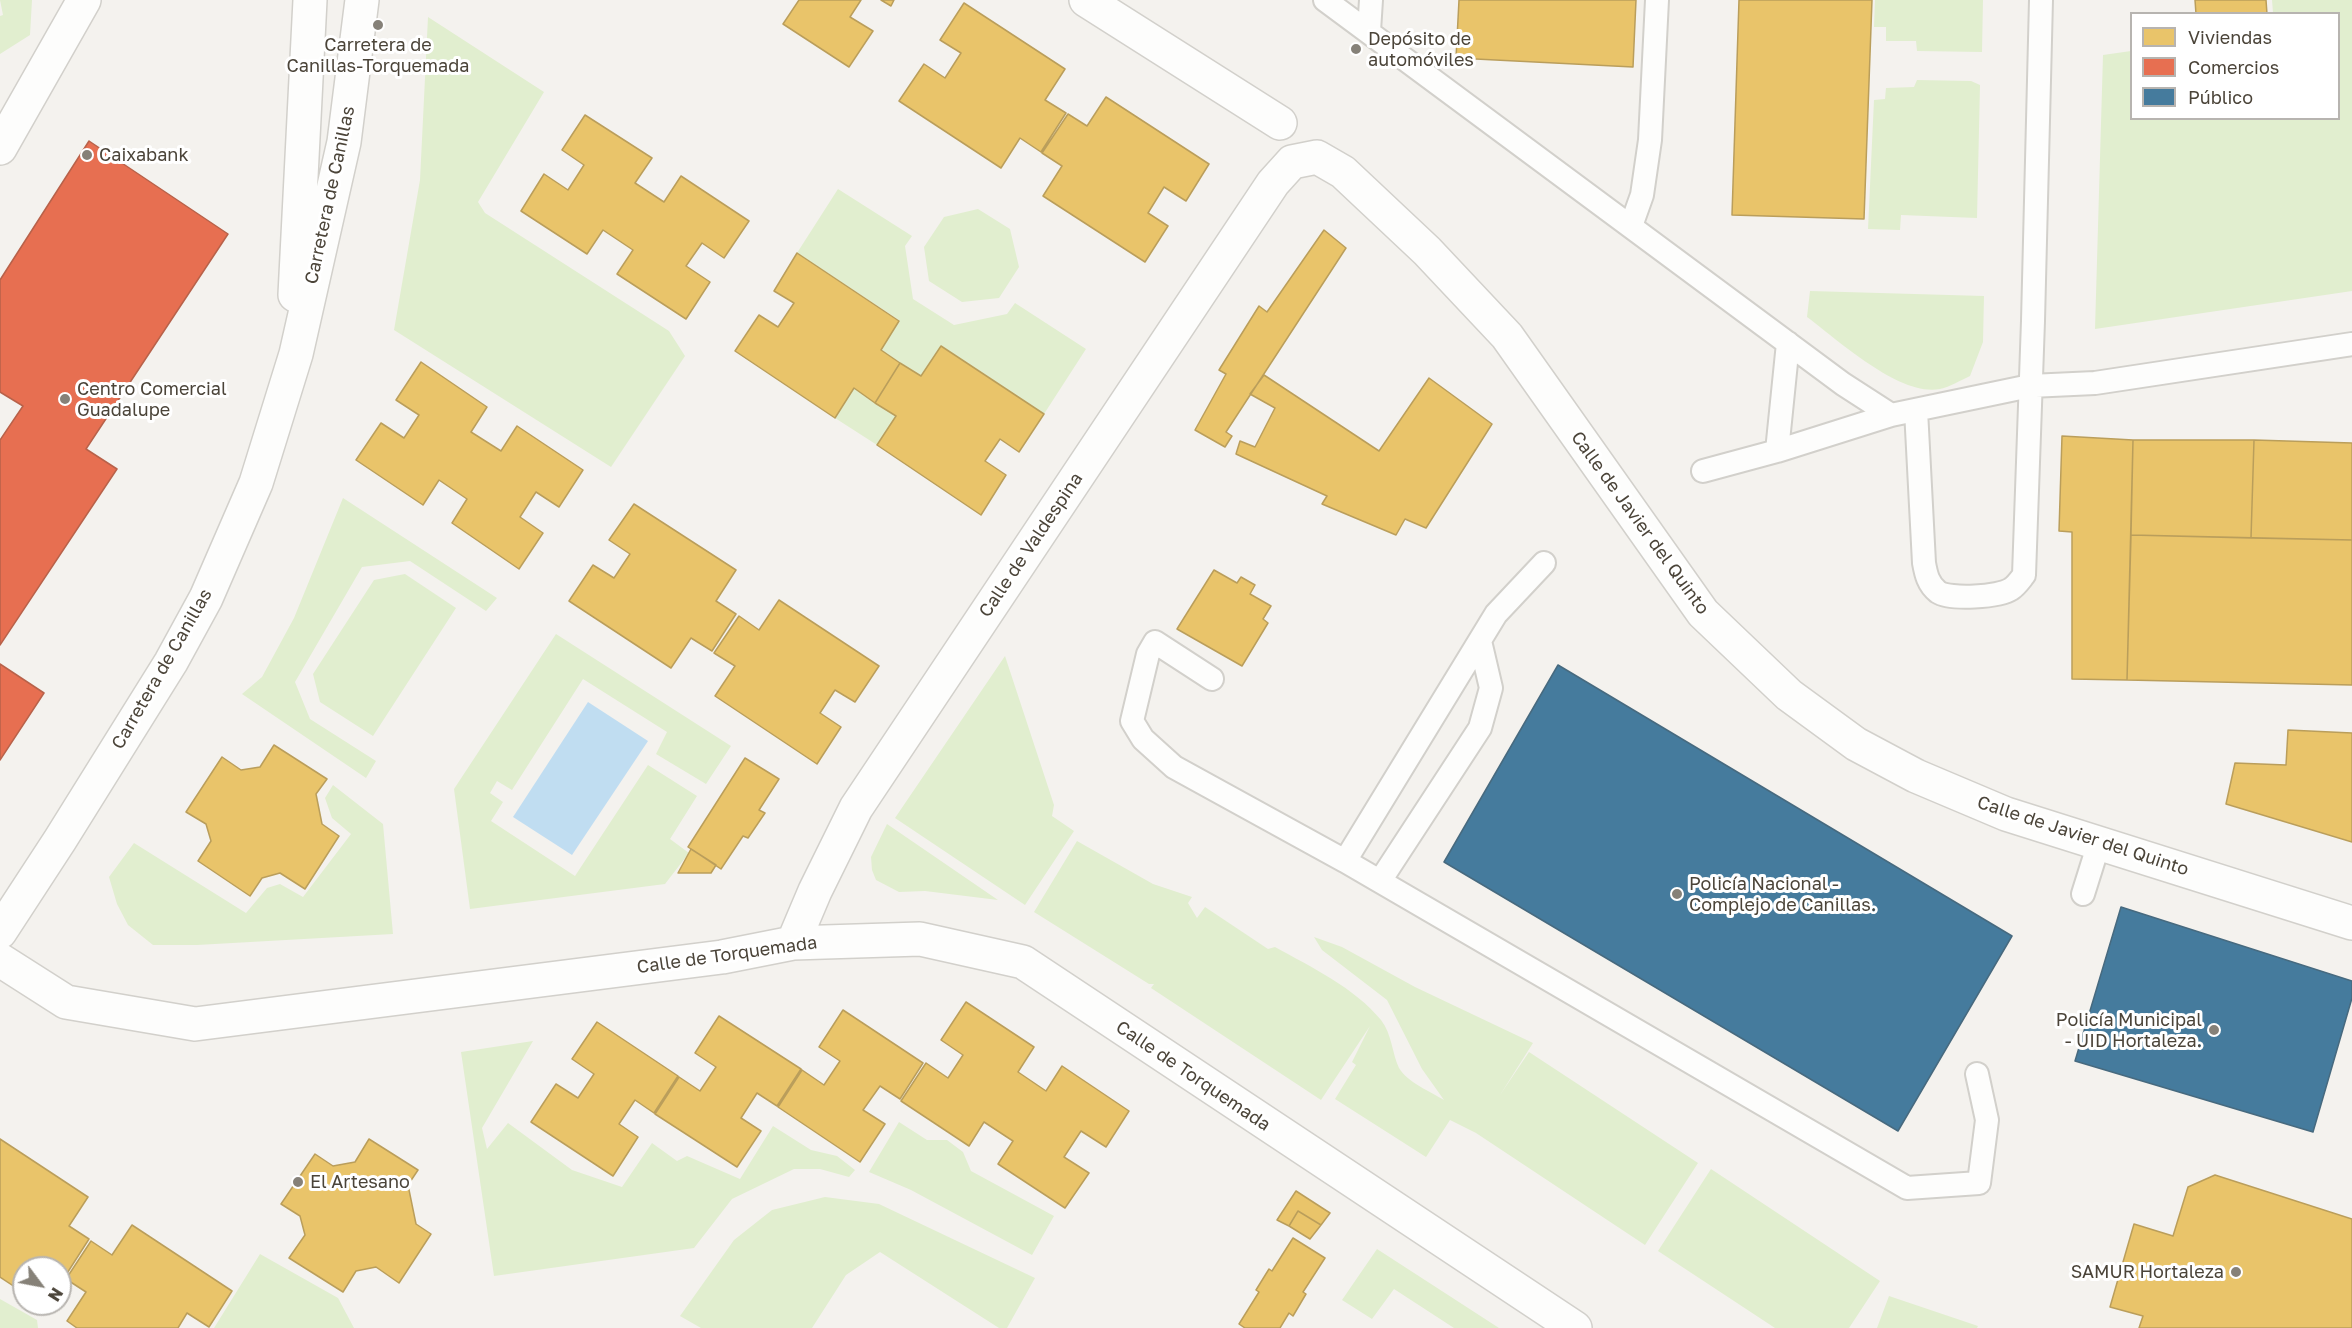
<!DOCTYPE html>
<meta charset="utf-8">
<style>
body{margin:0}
#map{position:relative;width:2352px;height:1328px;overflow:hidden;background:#f4f2ee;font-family:"Golos Text",sans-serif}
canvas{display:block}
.legend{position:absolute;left:2130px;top:12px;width:210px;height:108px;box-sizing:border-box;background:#fff;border:2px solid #b7b4b0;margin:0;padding:8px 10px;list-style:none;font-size:18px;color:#4b4439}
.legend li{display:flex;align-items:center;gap:12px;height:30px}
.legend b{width:30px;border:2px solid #b7b4b0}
.north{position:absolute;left:12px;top:1256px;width:60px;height:60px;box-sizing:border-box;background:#fff;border:2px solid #b7b4b0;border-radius:50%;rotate:122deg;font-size:16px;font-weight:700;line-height:24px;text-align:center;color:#4b4439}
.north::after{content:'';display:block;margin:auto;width:21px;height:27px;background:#868178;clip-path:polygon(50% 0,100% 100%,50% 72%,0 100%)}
</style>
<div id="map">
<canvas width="2352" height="1328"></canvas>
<ul class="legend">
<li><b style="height:16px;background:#e9c46a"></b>Viviendas</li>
<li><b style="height:16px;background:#e76f51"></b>Comercios</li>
<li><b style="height:16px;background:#457b9d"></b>Público</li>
</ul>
<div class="north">N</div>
</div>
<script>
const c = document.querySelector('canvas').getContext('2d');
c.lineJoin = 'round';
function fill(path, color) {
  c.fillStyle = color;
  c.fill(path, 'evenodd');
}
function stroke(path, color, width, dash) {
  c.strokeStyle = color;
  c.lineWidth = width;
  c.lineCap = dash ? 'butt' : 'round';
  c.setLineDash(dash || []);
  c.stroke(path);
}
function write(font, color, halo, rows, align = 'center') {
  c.font = font + ' "Golos Text",sans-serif';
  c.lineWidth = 6;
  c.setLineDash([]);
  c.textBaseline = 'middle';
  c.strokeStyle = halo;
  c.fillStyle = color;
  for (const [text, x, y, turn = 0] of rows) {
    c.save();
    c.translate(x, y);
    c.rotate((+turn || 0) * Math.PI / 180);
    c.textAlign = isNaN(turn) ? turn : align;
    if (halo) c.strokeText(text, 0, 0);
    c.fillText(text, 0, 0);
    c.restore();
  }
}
fill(new Path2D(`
 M0 0H32L30 35 0 54V16L3 15Z
 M1875 0H1983L1982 52 1917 51 1916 41H1886V27H1874Z
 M2272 0H2352V291L2095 329 2103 55 2131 51 2132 118H2338V14L2273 13Z
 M428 17 544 92 478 202 485 213 669 331 685 356 611 467 394 330 420 180Z
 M1917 80 1971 81 1980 85 1977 218 1901 215 1900 230 1868 229 1874 100 1885 99 1886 88 1914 87Z
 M838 189 912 236 905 246 913 299 954 325 1007 314 1015 303 1086 349 1044 414 941 347 921 376 881 350 899 320 797 253Z
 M978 209 1010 229 1019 267 999 298 962 302 929 281 924 247 944 217Z
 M1810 291 1984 296 1983 342 1970 376C1961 380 1950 387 1940 389 1900 397 1838 340 1807 317Z
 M854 388 896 416 877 445 835 418Z
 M343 498 497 598 486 611 410 561 362 567 295 682 310 719 376 761 366 778 242 694 262 677 294 618Z
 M405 574 456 608 373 736 320 702 313 674 374 580Z
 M556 634 731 746 706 784 656 754 667 732 583 679 512 790 497 781 490 793 503 802 491 821 575 876 648 765 697 796 670 839 689 853 665 884 470 909 454 789Z
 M1005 656 1054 805 1052 816 1074 831 1025 905 895 818Z
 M333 785 383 824 393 934 197 945H153L128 925 117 904 109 877 134 843 246 913 267 888 280 884 303 897 351 834 332 818 325 798Z
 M887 824 998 900 925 891 899 892 876 880 872 870 871 857Z
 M1077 841 1153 884 1192 897 1188 903 1197 918 1205 907 1268 949 1275 947C1311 967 1355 988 1381 1020 1392 1034 1392 1053 1399 1068 1407 1082 1431 1092 1444 1100L1422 1069 1387 1000 1322 950 1314 937 1342 947 1415 987 1533 1043 1500 1095 1529 1052 1698 1163 1645 1245 1476 1133 1450 1120 1426 1157 1335 1099 1356 1065 1352 1062 1370 1026 1321 1100 1151 988 1154 984H1149L1034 912Z
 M533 1041 482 1128 487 1149 508 1123 572 1170 622 1187 652 1143 677 1161 687 1156 740 1179 773 1126 811 1150 837 1156 855 1170 849 1177 820 1169H794L732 1199 694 1248 494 1276 461 1052Z
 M899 1122 927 1140H947L963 1152 971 1171 1054 1216 1032 1255 911 1190 869 1172Z
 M1711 1169 1880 1281 1849 1328H1775L1658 1251Z
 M825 1197 879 1204 1035 1278 1007 1328H999L880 1252 846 1275 812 1328H701L680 1316 734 1240 772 1210Z
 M1377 1249 1499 1328H1454L1394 1289 1372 1319 1342 1300Z
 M260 1254 338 1298 354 1328H214Z
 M1889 1296 1978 1326 1977 1328H1877Z
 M0 1299 37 1320 38 1328H0Z`), '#e1eecf');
fill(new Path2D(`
 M588 702 648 741 572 855 513 817Z`), '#c0ddf1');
const homes = new Path2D(`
 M799 0H861L850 17 873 31 849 67 783 24Z
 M881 0H894L891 6Z
 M1459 0H1636L1633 67 1456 58Z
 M1739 0H1872L1864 219 1732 215Z
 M2195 0H2266L2267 14H2196Z
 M964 3 1065 69 1045 100 1066 113 1041 152 1020 138 1001 168 899 101 924 64 945 78 961 53 940 40Z
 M1106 97 1209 164 1186 201 1164 187 1148 213 1168 226 1145 262 1043 196 1062 166 1042 153 1068 114 1087 126Z
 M585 115 652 158 635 183 664 202 681 176 749 221 724 258 702 243 686 266 710 282 686 319 617 274 633 250 603 230 587 254 521 211 544 174 568 190 584 165 562 150Z
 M1324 230 1346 248 1226 432 1232 436 1225 447 1195 430 1226 374 1219 370 1259 306 1267 312Z
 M797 253 899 321 881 350 900 363 875 403 854 388 835 418 735 351 759 315 778 327 794 303 774 291Z
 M941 346 1044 414 1019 452 1000 439 985 461 1006 475 981 515 877 445 896 416 875 403 900 363 921 376Z
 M421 362 487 407 471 432 501 451 517 426 583 470 559 507 536 492 520 517 543 533 519 569 452 523 467 499 439 480 423 505 356 460 381 423 404 438 419 415 396 400Z
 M1264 375 1379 451 1429 378 1492 424 1426 528 1405 519 1396 535 1322 504 1327 496 1236 454 1240 441 1255 447 1275 408 1250 394Z
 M2062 436 2133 440 2127 680 2072 679V532L2059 531Z
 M2133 440H2254L2251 538 2131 535Z
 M2254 440 2352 443V540L2251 538Z
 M634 504 736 570 716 601 736 614 712 651 691 638 671 668 569 601 593 565 614 578 630 554 609 540Z
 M2131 535 2352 540V685L2127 680Z
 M1214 570 1237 583 1241 577 1255 585 1250 594 1271 606 1263 619 1268 623 1242 666 1177 629Z
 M779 600 879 666 855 702 835 690 820 713 841 727 817 764 715 696 735 666 714 653 739 616 759 630Z
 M2288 730 2352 733V842L2226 804 2235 763 2286 765Z
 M274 745 327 779 316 794 322 824 339 836 305 889 280 873 262 878 250 896 198 861 211 841 206 824 186 812 222 757 241 770 260 767Z
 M745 758 779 779 759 810 765 813 748 838 743 836 721 869 688 847Z
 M691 849 716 865 711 873H678Z
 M966 1002 1034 1047 1018 1072 1046 1091 1062 1066 1129 1111 1106 1147 1081 1131 1064 1157 1089 1173 1065 1208 998 1164 1013 1141 984 1122 969 1146 901 1101 926 1063 948 1078 963 1055 941 1040Z
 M843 1010 923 1063 900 1099 880 1086 863 1110 885 1124 860 1162 778 1107 802 1070 824 1085 840 1061 819 1047Z
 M719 1016 801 1069 777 1106 757 1093 741 1118 761 1131 737 1167 655 1114 679 1077 700 1091 716 1067 695 1053Z
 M597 1022 678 1076 654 1113 635 1100 619 1124 638 1137 613 1176 531 1122 556 1084 578 1098 594 1074 572 1059Z
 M0 1139 88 1197 69 1226 89 1239 64 1278 60 1275V1268H49L44 1264 41 1268H24V1293L0 1277Z
 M369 1139 418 1170 408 1185 416 1224 431 1234 399 1283 376 1267 356 1271 343 1292 289 1258 305 1235 300 1216 281 1204 315 1154 333 1166 355 1162Z
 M2215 1175 2352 1219V1328H2139L2143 1316 2110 1307 2134 1224 2173 1236 2188 1187Z
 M1296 1191 1330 1213 1321 1225 1298 1211 1289 1226 1277 1220Z
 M1298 1211 1321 1225 1310 1239 1289 1226Z
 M132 1225 232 1291 209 1327 187 1313 178 1328H77L67 1321 86 1292 66 1279 91 1241 112 1255Z
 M1293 1238 1325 1258 1303 1292 1306 1294 1293 1316 1289 1313 1280 1328H1245L1239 1324 1259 1292 1256 1290 1269 1269 1272 1271Z`);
fill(homes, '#e9c46a');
stroke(homes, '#ba9e5b', 1.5);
const shops = new Path2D(`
 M89 141 228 234 86 449 117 469 0 645V440L23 406 0 392V280Z
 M0 664 44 693 0 760Z`);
fill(shops, '#e76f51');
stroke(shops, '#b8624a', 1.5);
const public = new Path2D(`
 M1558 665 2012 936 1898 1131 1444 862Z
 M2121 907 2352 981V998L2313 1132 2075 1061Z`);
fill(public, '#457b9d');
stroke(public, '#476a7f', 1.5);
const service = new Path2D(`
 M1325 0 1843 384 1891 415 2030 386 2095 383 2352 344
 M1369 31 1371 0
 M1631 226 1642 195 1650 140 1657 0
 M1916 410 1924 563C1926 574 1928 584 1938 592 1950 600 1999 597 2011 589 2016 586 2020 580 2024 575L2033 321 2041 0
 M1777 451 1788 343
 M1703 471 1777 451 1891 415
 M1212 679 1155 642 1148 654 1132 721 1143 739 1174 767 1345 861 1907 1188 1979 1183 1987 1120 1977 1074
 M1345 861 1496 614 1544 563
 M1380 881 1480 728 1491 688 1480 641
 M2083 894 2099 843`);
const minor = new Path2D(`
 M1086 0 1280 123
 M0 148 84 0
 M793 943 815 891 856 808 1273 183 1292 162 1317 157 1343 172 1427 251 1507 336 1703 613 1789 695 1856 744 1916 776 2006 814 2352 923
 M0 960 66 1002 195 1024 722 957 793 943 920 939 1023 962 1575 1328`);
const tertiary = new Path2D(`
 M295 295 310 0
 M0 932 60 840 171 662 206 598 256 483 296 354 344 142 362 0`);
stroke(service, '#d2d0cb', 26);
stroke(minor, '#d2d0cb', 36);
stroke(tertiary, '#d2d0cb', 36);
stroke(service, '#fdfdfc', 22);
stroke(minor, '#fdfdfc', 33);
stroke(tertiary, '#fdfdfc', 33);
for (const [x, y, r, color] of [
 [378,25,6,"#868178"],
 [1356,49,6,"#868178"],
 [87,155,6,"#868178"],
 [65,399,6,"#868178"],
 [1677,894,6,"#868178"],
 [2214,1030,6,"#868178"],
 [298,1182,6,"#868178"],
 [2236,1272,6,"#868178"]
]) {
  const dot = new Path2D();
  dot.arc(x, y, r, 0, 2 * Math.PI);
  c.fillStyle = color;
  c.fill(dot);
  stroke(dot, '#fff', 2);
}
write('18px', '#4b4439', '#fff', [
 ["Depósito de",1368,39],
 ["automóviles",1368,60],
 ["Carretera de",378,45,"center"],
 ["Canillas-Torquemada",378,66,"center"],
 ["Caixabank",99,155],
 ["Centro Comercial",77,389],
 ["Guadalupe",77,410],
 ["Policía Nacional -",1689,884],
 ["Complejo de Canillas.",1689,905],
 ["Policía Municipal",2202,1020,"right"],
 ["- UID Hortaleza.",2202,1041,"right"],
 ["El Artesano",310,1182],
 ["SAMUR Hortaleza",2224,1272,"right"]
], 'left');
write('18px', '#4b4439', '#fff', [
 ["Carretera de Canillas",330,195,-78],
 ["Calle de Javier del Quinto",1640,523,54],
 ["Calle de Valdespina",1031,545,-56],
 ["Carretera de Canillas",162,669,-60],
 ["Calle de Javier del Quinto",2083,836,18],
 ["Calle de Torquemada",727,955,-8],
 ["Calle de Torquemada",1193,1076,34]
]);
</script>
